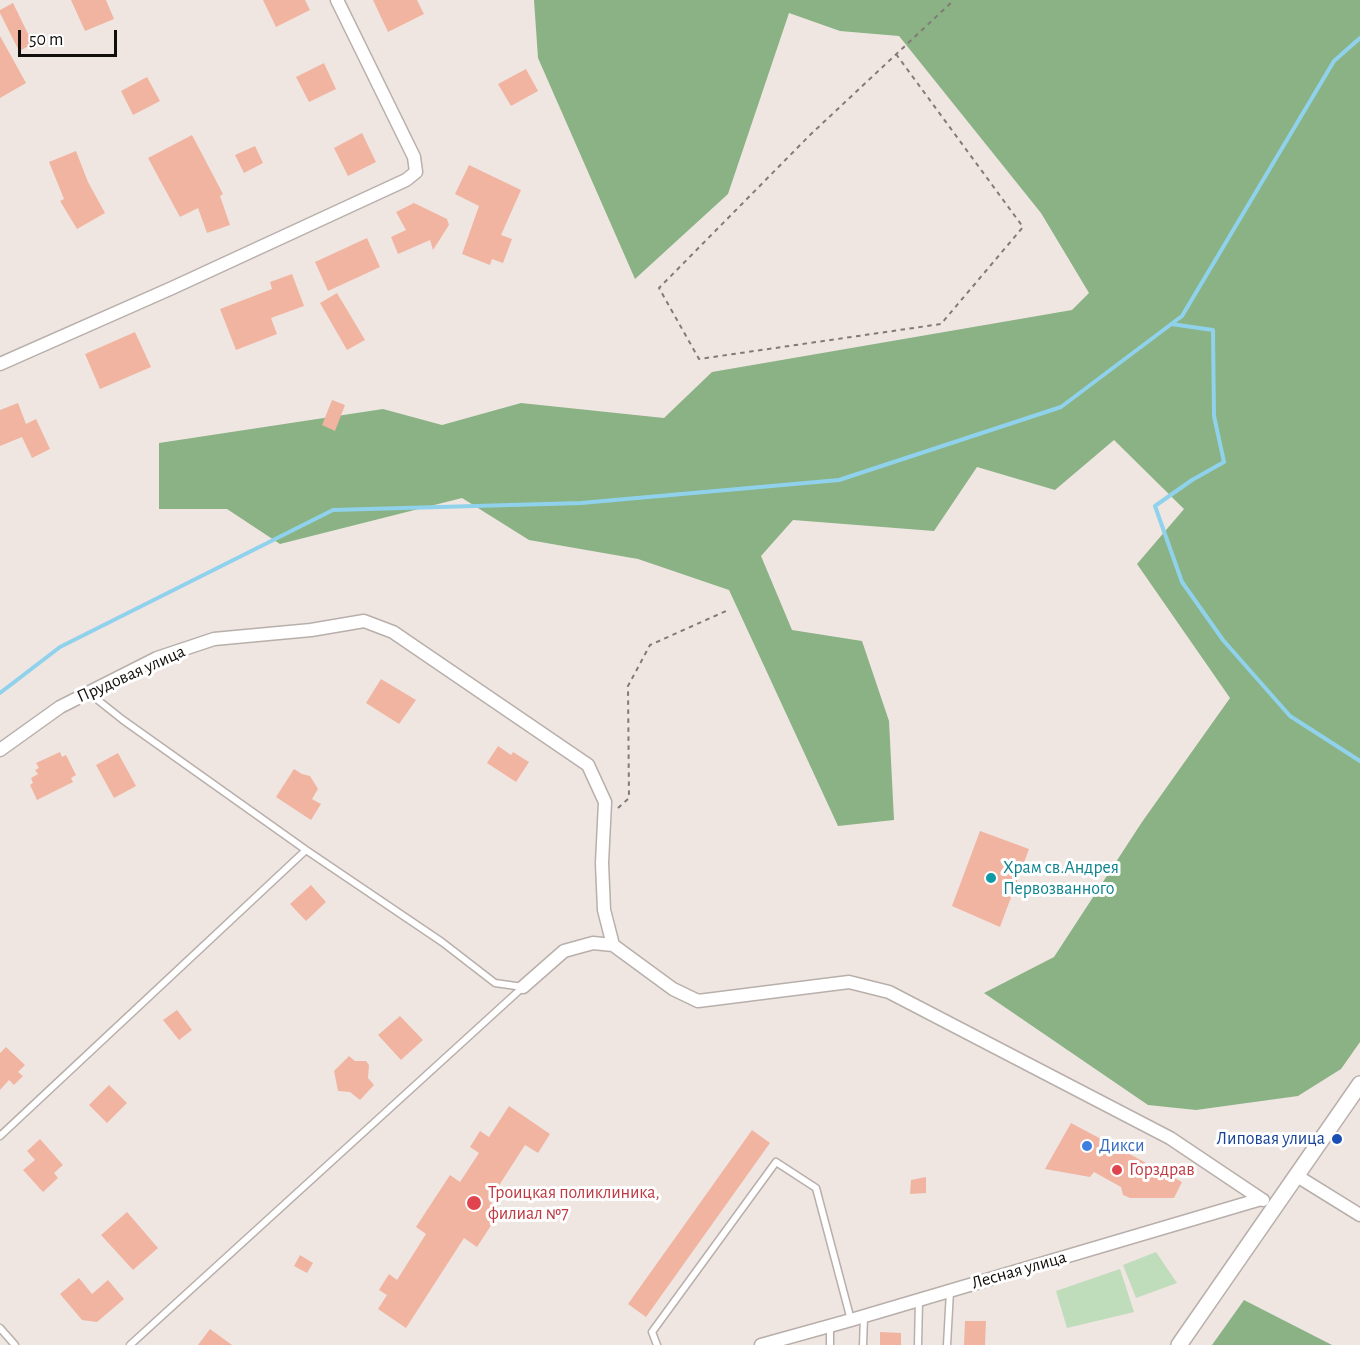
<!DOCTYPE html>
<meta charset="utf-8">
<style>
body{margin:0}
#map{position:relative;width:1360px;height:1345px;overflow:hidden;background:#efe6e2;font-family:"Alegreya Sans",sans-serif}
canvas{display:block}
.scale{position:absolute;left:18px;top:30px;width:99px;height:27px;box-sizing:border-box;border:3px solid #110e0c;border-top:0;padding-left:8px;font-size:18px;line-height:21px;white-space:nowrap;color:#110e0c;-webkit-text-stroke:4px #fff;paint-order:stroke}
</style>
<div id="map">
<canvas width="1360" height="1345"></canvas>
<div class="scale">50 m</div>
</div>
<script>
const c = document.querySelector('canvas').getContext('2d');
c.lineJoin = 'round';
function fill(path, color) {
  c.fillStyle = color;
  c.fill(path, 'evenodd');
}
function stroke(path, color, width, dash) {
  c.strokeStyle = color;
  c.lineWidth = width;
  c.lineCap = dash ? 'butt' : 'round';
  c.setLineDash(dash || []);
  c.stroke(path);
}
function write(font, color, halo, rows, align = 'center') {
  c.font = font + ' "Alegreya Sans",sans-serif';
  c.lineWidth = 6;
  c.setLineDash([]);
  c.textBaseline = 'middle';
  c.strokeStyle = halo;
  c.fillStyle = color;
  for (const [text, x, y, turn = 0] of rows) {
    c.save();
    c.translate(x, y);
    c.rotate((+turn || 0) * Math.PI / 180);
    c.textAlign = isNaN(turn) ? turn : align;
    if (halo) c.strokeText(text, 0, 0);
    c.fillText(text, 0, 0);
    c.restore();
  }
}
fill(new Path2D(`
 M1156 1252 1177 1283 1136 1298 1123 1265Z
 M1120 1269 1134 1312 1067 1328 1056 1291Z`), '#bfdcbb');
fill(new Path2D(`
 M534 0H1360V1042L1341 1069 1298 1096 1196 1110 1148 1105 984 993 1054 957 1142 822 1230 698 1137 564 1184 509 1114 440 1055 490 977 467 934 531 793 520 761 556 792 630 862 641 889 721 894 820 838 826 729 590 638 559 529 540 462 498 280 544 227 509H159V443L383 409 442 425 521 403 664 418 712 372 1072 310 1089 293 1041 213 899 36 840 31 789 13 728 194 635 279 538 58Z
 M1244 1300 1332 1345H1212Z`), '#8ab285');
stroke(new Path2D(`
 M1171 324 1213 330 1214 416 1224 462 1192 480 1155 506 1182 582 1223 640 1290 716 1360 761
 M0 693 60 647 333 510 581 503 839 480 1061 407 1182 316 1334 61 1360 38`), '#90d2ec', 4);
fill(new Path2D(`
 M71 0H106L114 19 85 31Z
 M263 0H305L310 10 276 27Z
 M373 0H417L424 14 388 32Z
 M13 3 33 44 19 51 0 13V10Z
 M0 36 26 83 0 98Z
 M324 63 336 89 309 102 296 77Z
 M526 69 538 91 511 106 498 84Z
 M147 77 160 101 133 115 121 91Z
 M362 133 376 162 348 176 334 148Z
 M192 135 223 194 220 196 230 225 207 233 198 208 180 217 148 158Z
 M255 146 263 163 244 173 235 155Z
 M76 151 88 182 105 213 77 229 60 201 64 199 49 162Z
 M469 165 521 190 501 235 512 239 503 263 492 259 490 265 462 254 479 206 455 194Z
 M414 203 447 219 449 225 433 250 430 240 398 254 391 237 406 230 396 212Z
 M367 238 380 267 328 291 315 262Z
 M292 274 304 306 271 318 277 334 236 350 220 309 272 289 270 282Z
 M337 293 365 340 347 350 320 303Z
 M135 332 151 367 100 389 85 354Z
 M332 400 345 405 335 431 322 425Z
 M18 403 26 424 36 419 50 449 32 458 22 437 0 446V410Z
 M381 679 416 700 399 724 366 703Z
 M498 746 511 755 513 752 529 762 516 782 487 763Z
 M60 752 62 757 66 755 76 775 71 778 73 782 37 800 30 785 33 783 31 778 38 774 35 770 39 768 36 763Z
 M118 753 136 786 114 798 96 765Z
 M294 769 302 774 310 776 318 789 312 799 321 804 311 820 276 797Z
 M980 831 1029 849 1000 927 952 906Z
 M311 885 326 902 306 921 290 904Z
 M177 1010 192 1030 179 1040 163 1020Z
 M400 1016 423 1040 401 1060 378 1035Z
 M6 1047 25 1065 18 1072 23 1076 14 1085 9 1080 0 1090V1053Z
 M349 1056 355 1061H366L369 1065 368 1078 374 1085 360 1100 350 1092 338 1091 334 1071Z
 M109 1085 127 1103 107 1123 89 1105Z
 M509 1106 550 1134 538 1153 525 1145 489 1201 501 1210 477 1247 464 1238 406 1328 378 1309 387 1295 379 1290 389 1274 397 1280 426 1234 416 1227 450 1175 460 1182 479 1153 470 1147 480 1131 489 1137Z
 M1071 1123 1182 1182 1174 1198H1130L1123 1195 1121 1187 1094 1172 1090 1177 1045 1169Z
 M752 1130 770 1143 646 1317 628 1304Z
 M40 1139 63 1165 54 1173 58 1178 43 1192 23 1170 35 1160 27 1151Z
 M926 1177V1193L910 1194 911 1180Z
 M127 1212 158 1248 133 1270 101 1235Z
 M300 1255 313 1263 307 1273 294 1266Z
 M79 1278 92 1294 108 1280 124 1299 97 1322 82 1320 60 1294Z
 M965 1321H986L985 1345H964Z
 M210 1329 232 1345H198Z
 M880 1332 901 1333V1345H880Z`), '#f1b4a1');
const service = new Path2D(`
 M89 693 123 720 306 850 442 942 495 983 523 987
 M0 1136 306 850
 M0 1328 15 1345
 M130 1345 523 987
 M657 1345 652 1332 776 1162 816 1188 851 1320
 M830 1345V1326
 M863 1345 864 1317
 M918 1345 919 1300
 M947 1345 950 1291`);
const minor = new Path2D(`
 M0 364 172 288 406 180 416 172 414 157 337 0
 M0 750 60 707 157 658 214 639 311 630 364 621 393 632 588 765 605 802 602 863 604 910 613 945
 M523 987 564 951 593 943 613 945 673 989 698 1001 849 982 889 992 1170 1138 1261 1199
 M1297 1176 1360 1215
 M761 1345 851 1320 1261 1199 1263 1200`);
const tertiary = new Path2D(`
 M1179 1345 1360 1084`);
stroke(service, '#b8afab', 9);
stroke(minor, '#b8afab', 15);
stroke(tertiary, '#b8afab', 18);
stroke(new Path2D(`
 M896 54 1023 227 941 324 699 359 659 288 810 135 954 0
 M618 808 629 798 628 686 650 645 726 611`), '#817b78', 2, [4.5, 4.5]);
stroke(service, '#fff', 6);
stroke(minor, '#fff', 12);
stroke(tertiary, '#fff', 15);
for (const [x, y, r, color] of [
 [991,878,6,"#0f9aa8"],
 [1337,1139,6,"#1a4fb4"],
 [1087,1146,6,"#3f7fe0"],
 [1117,1170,6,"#e0444e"],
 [474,1203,8,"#e0444e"]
]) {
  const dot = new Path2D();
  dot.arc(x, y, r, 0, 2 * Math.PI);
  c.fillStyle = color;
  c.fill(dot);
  stroke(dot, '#fff', 2);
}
write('18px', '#110e0c', '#fff', [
 ["Прудовая улица",131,674,-24],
 ["Лесная улица",1019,1270,-16]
]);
write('18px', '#0d838f', '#fff', [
 ["Храм св.Андрея",1003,868],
 ["Первозванного",1003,889]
], 'left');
write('18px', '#164399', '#fff', [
 ["Липовая улица",1325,1139]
], 'right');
write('18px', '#366cbe', '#fff', [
 ["Дикси",1099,1146]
], 'left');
write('18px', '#be3a42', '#fff', [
 ["Горздрав",1129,1170],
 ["Троицкая поликлиника,",488,1193],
 ["филиал №7",488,1214]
], 'left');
</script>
